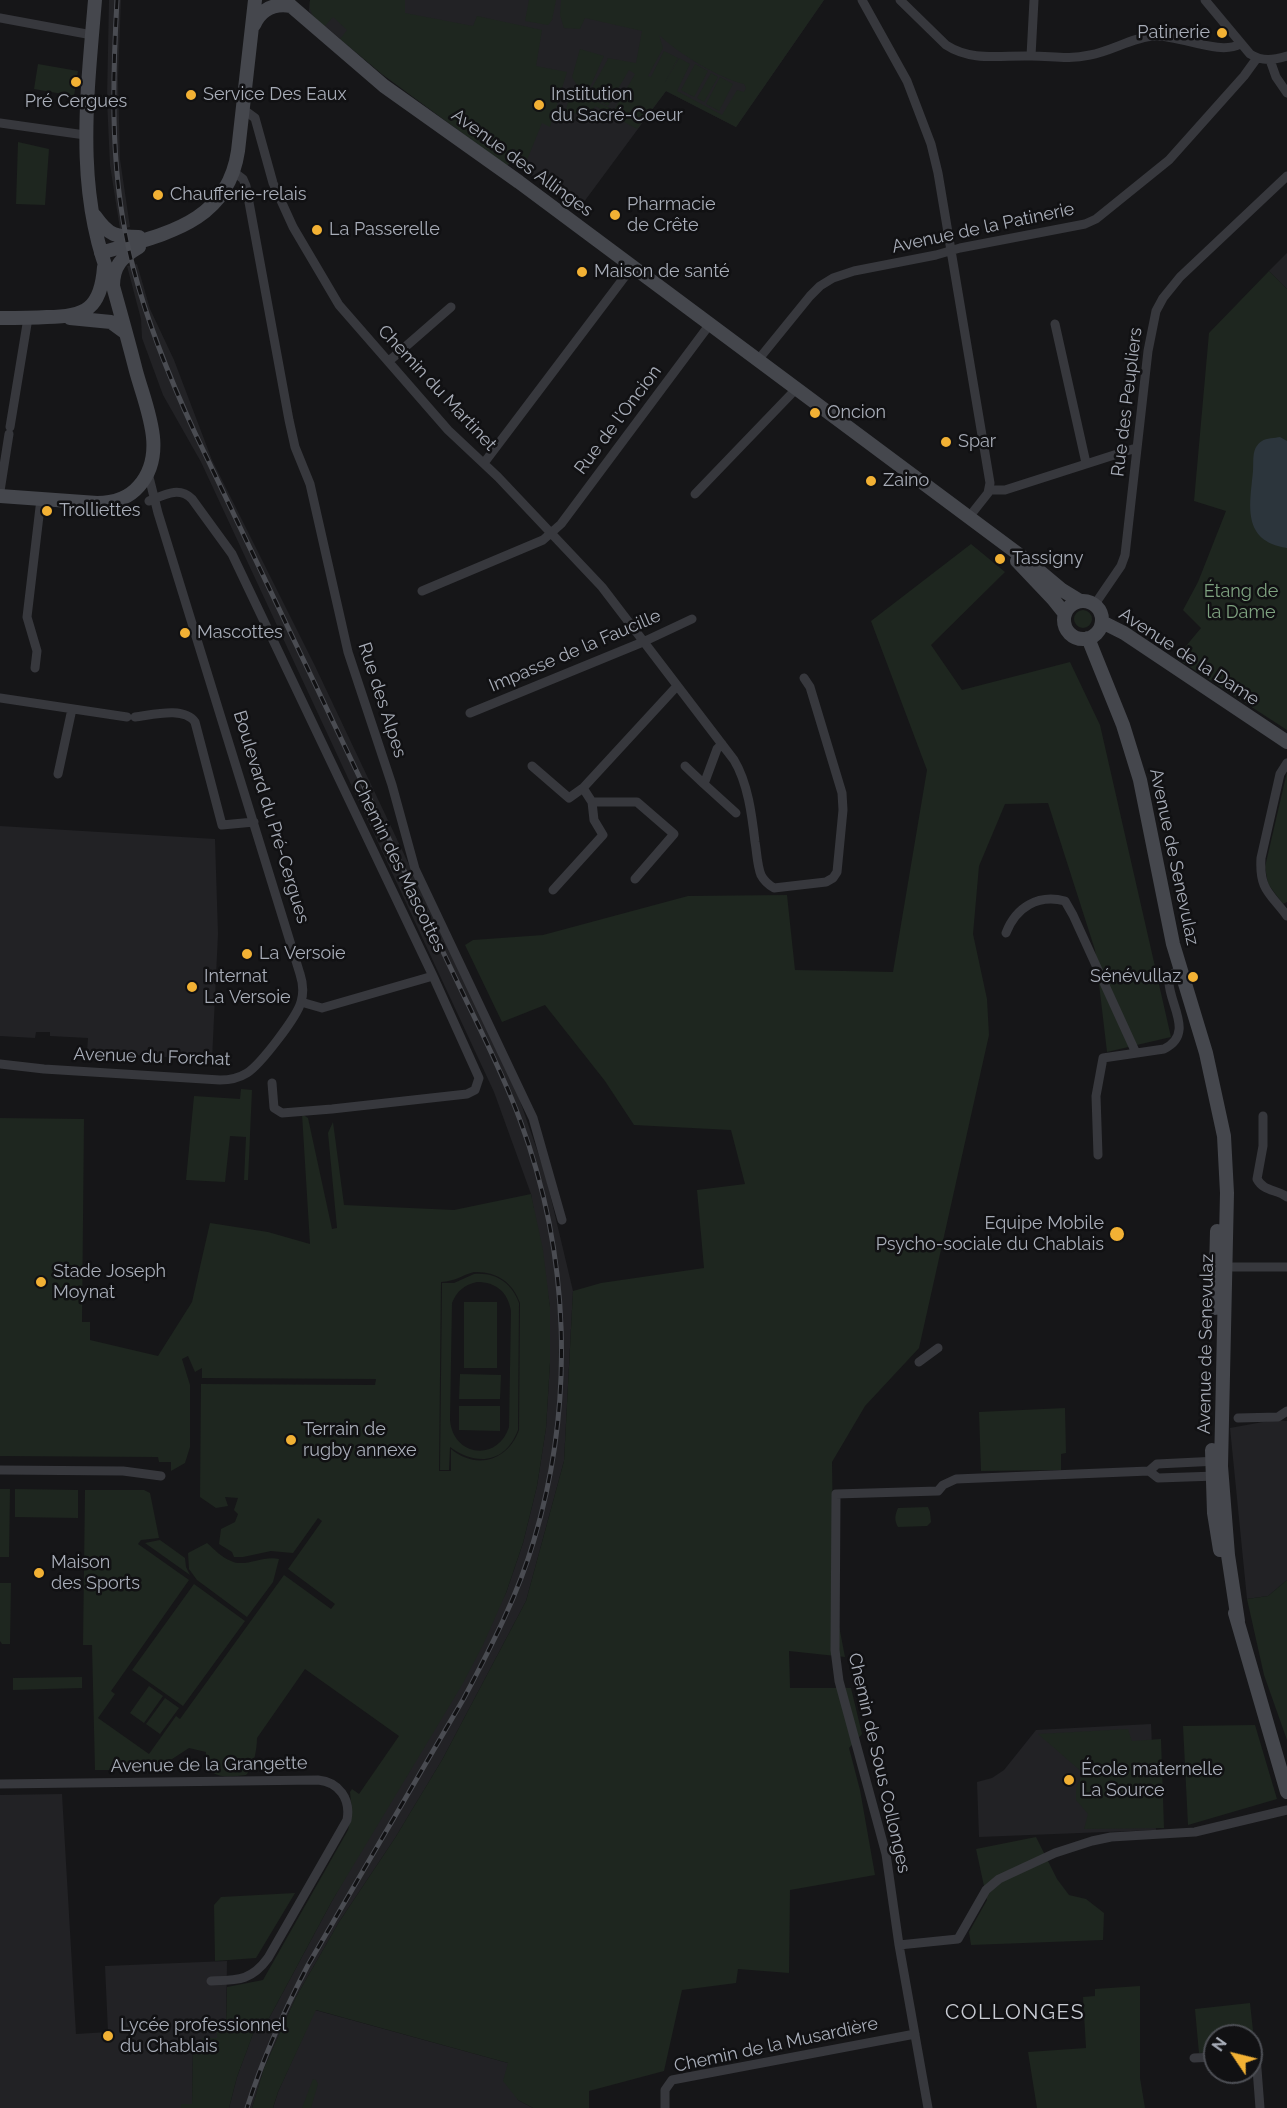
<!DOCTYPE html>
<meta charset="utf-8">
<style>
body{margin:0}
#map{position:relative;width:1287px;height:2108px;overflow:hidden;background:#161618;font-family:Raleway,sans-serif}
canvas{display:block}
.north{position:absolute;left:1203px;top:2024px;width:60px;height:60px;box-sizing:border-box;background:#111113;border:2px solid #4d4f55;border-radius:50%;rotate:305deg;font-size:16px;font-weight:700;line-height:24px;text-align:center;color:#a8adb8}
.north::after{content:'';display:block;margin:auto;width:21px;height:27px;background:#f2b134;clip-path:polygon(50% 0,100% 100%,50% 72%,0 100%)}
</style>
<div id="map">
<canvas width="1287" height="2108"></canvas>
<div class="north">N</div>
</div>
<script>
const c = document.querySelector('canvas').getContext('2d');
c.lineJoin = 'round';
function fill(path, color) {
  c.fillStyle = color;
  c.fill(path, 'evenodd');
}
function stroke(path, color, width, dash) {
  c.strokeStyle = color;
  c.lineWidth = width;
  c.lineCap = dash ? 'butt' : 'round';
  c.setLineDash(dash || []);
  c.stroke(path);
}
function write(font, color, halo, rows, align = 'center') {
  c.font = font + ' Raleway,sans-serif';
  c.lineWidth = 5;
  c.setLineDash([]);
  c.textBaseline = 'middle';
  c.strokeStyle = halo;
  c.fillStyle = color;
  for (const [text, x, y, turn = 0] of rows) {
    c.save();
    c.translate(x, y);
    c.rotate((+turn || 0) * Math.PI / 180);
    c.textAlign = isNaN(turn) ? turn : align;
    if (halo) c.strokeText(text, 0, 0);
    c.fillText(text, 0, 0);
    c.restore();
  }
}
fill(new Path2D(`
 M109 0H121L118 80 120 159 130 227 120 229 110 165 107 100Z
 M310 0H824L736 127 666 91 578 210 512 160 507 166 382 74 313 16 309 11Z
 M1287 253V289L1269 271Z
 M137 264 150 309 174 360 212 460 315 666 518 1095 545 1173 573 1291 564 1461 526 1601 442 1760 395 1838 339 1922 296 1997 264 2068 252 2108H229L237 2077 259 2017 267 2022 332 1901 506 1593 523 1543 537 1486 546 1428 550 1363V1307L531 1194 494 1092 201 462 163 395 142 338 141 319 127 266Z
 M0 826 215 839 218 934 212 1060 87 1052 88 1038 50 1036V1032H36L35 1038 0 1036Z
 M1274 1420 1287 1421V1580L1268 1596 1247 1599 1230 1428Z
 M1151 1724 1156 1830 979 1837 977 1782 992 1778 1004 1770 1036 1730Z
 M62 1794 76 2034 108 2032 105 1966 227 1961 226 2031 217 2039 202 2045H193L192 2105 182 2104 181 2108H0V1795Z
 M315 2010 508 2063 518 2100 533 2108H273L278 2092Z`), '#222225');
fill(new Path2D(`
 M310 0H405V13L473 26 477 16 542 30 536 66 567 72 550 127 542 123 527 160 513 148 512 160 507 166 382 74 340 39 347 30 333 17 325 26C315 18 308 14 310 0Z
 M529 0H556L552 20 548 25 525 21Z
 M561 0H824L736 127 666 91 637 129 595 106 591 117 566 111 569 96 578 97 581 92 572 77 580 49 604 56 586 96 614 110 635 74 629 70 608 106 588 95 608 59 607 58 636 63 642 31 585 18 580 29 564 28 560 15ZM659 35C678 53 718 78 744 84L746 88 744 92 737 90 722 115 677 91 690 64 679 58 664 84 678 58 664 51 651 77 648 76 663 48Z
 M38 64 78 71 74 96 34 89Z
 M695 64 708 71 694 97 681 90Z
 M711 73 718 77 704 102 697 98Z
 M720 77 733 84 719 111 706 104Z
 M18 142 49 149 45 205 16 204Z
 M1269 271 1287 289V730L1176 658 1201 628 1183 610 1198 582 1226 511 1194 501 1209 333Z
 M971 544 1005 572 931 645 962 690 1070 662 1100 725 1171 1037 1107 1052 1095 950 1048 803 1005 804 979 866 973 934 987 999 989 1035 919 1348 865 1406 832 1462 834 1600 845 1657 789 1651 790 1688H851L862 1734 849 1748 860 1790 875 1875 790 1890 789 1973 738 1969 736 1983 682 1990 664 2071 589 2091V2108H533L518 2100 503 2081 508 2063 316 2010 278 2092 273 2108H252L264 2068 296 1997 339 1922 395 1838 442 1760 526 1601 564 1461 573 1291 601 1283 704 1268 697 1190 745 1184 731 1130 634 1125 605 1081 545 1005 502 1022 465 945 473 940 543 935 688 896 787 895 795 970 893 972 927 770 871 621Z
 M1074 619a9 9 0 1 1 18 0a9 9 0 1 1-18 0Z
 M1287 772V902L1283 904 1268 884 1265 867Z
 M241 1089 252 1090 248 1180H244L246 1137 230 1136 225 1182 186 1180 194 1096 240 1099Z
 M302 1114 308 1118 332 1229 337 1228 328 1133 333 1122 344 1205 454 1210 531 1194 543 1250 550 1307V1363L546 1428 537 1486 523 1543 506 1593 483 1645 462 1685 332 1901 267 2022 259 2018 237 2077 229 2108H181V2104H192L193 2045H202V2038H217V2030H226L227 1987 263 1980 348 1830 352 1811 350 1792 352 1789 359 1794 399 1736 305 1669 257 1738C257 1748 254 1768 246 1775 226 1778 203 1779 206 1752L189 1748 166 1763 165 1770H95L92 1645H83L85 1490H144L150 1493 159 1538 141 1540 138 1544 189 1580 111 1691 115 1694 98 1718 149 1754 176 1716 180 1719 284 1575 331 1609 335 1604 288 1569 322 1521 318 1518 293 1553 271 1551 243 1557H234L232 1552 219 1544 221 1529 235 1522 238 1514 234 1510 238 1498 225 1497 228 1506 216 1508 200 1497 201 1384 375 1385 376 1379 202 1378V1368L195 1372 188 1356 182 1359 190 1385V1447L185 1463 171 1471V1462H159L158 1457 0 1456V1118L84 1119 82 1322H90V1340L158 1356 192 1302 210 1223 268 1232 310 1244ZM474 1272C496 1271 513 1282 520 1303L519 1430C508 1461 476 1470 451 1449V1471H439L441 1282C456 1281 460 1276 474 1272Z
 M474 1274C496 1272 512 1283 519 1303L518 1430C505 1464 476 1466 450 1447L449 1470H440L442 1283H454ZM477 1282C496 1282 508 1292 511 1311L509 1427C498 1462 453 1457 450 1420L452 1303C457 1291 464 1285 477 1282Z
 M464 1302H497V1368H464Z
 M460 1374 501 1375 500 1399H459Z
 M459 1406H500V1431L459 1430Z
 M1065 1408 1066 1453 1061 1454V1470L981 1471 979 1412Z
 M0 1489H10L9 1557H0Z
 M15 1489 78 1490V1518L15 1517Z
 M928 1507 930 1512 931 1522 927 1526 898 1527C894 1520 895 1515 898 1508Z
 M160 1540 185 1558 186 1567 190 1575 145 1543Z
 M207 1543C214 1549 222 1558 231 1561 245 1568 263 1555 279 1559L273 1582 247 1617 197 1580 189 1569 188 1553Z
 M1287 1580V1740L1264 1675 1247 1599 1268 1596Z
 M0 1583H11L10 1644H2L0 1641Z
 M194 1584 245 1621 183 1706 132 1670Z
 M82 1677V1688L13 1690V1678Z
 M149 1686 163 1696 144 1723 130 1713Z
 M165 1698 179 1708 160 1734 146 1724Z
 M1255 1725 1277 1799 1188 1825 1183 1726Z
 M1128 1729 1132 1741 1161 1739 1164 1828 1084 1829 1088 1814 1076 1800V1787L1083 1773 1038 1734Z
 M1036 1837 1057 1879 1069 1895 1086 1899 1104 1913 1103 1940 971 1945 969 1932 987 1900 976 1849Z
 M295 1893 256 1958 215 1961 214 1905 221 1897Z
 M1140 1986V2078L1145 2108H1037L1028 2052 1086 2048 1083 1997 1095 1996V1989Z
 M1250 2003 1255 2049H1251V2036H1215V2052L1199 2053 1195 2009Z
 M313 2079 316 2080 318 2084 311 2108H302Z`), '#1e261f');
fill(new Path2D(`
 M1280 437 1287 441V548C1241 541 1250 504 1253 471 1254 460 1251 448 1262 441 1266 438 1275 438 1280 437Z`), '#2c353c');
stroke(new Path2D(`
 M862 0 907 81 931 144 938 173 990 483 988 493 969 517
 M900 0 946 45C972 62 1001 55 1031 56 1053 56 1067 60 1090 55 1112 51 1133 37 1155 36 1180 35 1220 56 1240 44
 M1205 0 1250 54C1263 62 1273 60 1287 56
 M0 18 92 35
 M1031 56 1034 0
 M1270 60 1276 77 1287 93
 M244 110 255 118 273 183 293 227 339 305 448 430 498 477 602 587 734 760C748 783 752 816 755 842 757 853 757 865 761 875 764 881 769 885 774 888L826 882 833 878 837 872 843 810 842 793 810 687 804 678
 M0 123 85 135
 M234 172 243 179 246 186 289 420 295 447 310 484 348 652 392 785 415 869 533 1118 562 1220
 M1055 324 1086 463
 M758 360 810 296 820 286 833 278 854 271 936 255 960 248 1085 224 1096 219 1169 160 1244 76 1257 58
 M389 361 451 307
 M10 427 28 318
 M484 463 632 267
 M990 490H1005L1136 448
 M0 491 9 434
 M695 494 797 388
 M149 501C164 495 179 486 192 499L232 554 433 976 479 1078 475 1090 467 1094 332 1109 282 1113 274 1108 272 1083
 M422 591 543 540 561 524 710 324
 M1095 604 1121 566 1125 555 1148 351 1156 311 1163 298 1180 277 1287 176
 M35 668 37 651 27 617 41 499
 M0 698 127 717
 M470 713 643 642 692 619
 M135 717C152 715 184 706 195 722L222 825 254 822
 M722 744 717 749 704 784 736 813
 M1287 763 1280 774 1261 858C1259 890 1270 893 1287 916
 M532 766 569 798 583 788
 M685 766 704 784
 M58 774 72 709
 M592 802H637L674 834 635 879
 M553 890 603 835 594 820 592 802 583 788 677 686
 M1006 933C1016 907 1038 894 1065 901L1073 915 1136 1053
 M301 1002 322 1008 433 976
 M0 1064 44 1069 220 1080C230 1080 239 1078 247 1073 260 1065 297 1017 301 1002 304 992 303 983 300 974L158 513 148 473
 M1263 1116V1146L1257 1179C1264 1192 1277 1189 1287 1197
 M1098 1155 1096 1096 1103 1058 1164 1049C1195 1034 1169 1004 1169 982L1173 974 1180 969
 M1220 1267H1287
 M919 1362 938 1348
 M1238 1418 1278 1417 1287 1411
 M0 1470 123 1471 161 1476
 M1149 1471 1158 1478 1216 1476
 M0 1784 318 1780C339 1782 351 1799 347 1820L268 1958C251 1981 238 1980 211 1981
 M899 1945 958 1939 986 1890 999 1879 1055 1853 1092 1841 1111 1837 1195 1832 1287 1810
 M1251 2056H1256L1260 2108
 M1194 2058 1215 2057
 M665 2108V2090L672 2080 915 2034
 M928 2108 899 1945 886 1854 839 1681 835 1650 836 1494 938 1491 943 1485 956 1479 1149 1471 1157 1464 1218 1461`), '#37383d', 9);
stroke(new Path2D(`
 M284 0 384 86 519 182 1025 559 1062 590 1080 601
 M254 25C261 9 274 3 291 6
 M95 216C109 236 116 237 139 237
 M101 253C162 234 227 225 238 151L255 0
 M113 286C113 266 122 257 139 247
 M0 318C16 318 31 318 47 317 86 317 101 308 104 267
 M70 318 111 322 126 333
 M0 496 97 503C113 503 128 499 139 486 168 453 146 408 136 371 129 343 121 315 113 286 74 195 87 96 95 0
 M1017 561 1053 599 1065 614
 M1064 620a19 19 0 1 1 38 0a19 19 0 1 1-38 0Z
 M1102 622 1124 633 1287 742
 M1088 638 1123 725 1140 780 1173 944 1206 1053 1224 1136 1227 1193 1221 1466 1228 1555 1238 1621
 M1215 1308 1217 1231
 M1212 1450 1214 1513 1220 1550
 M1235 1613 1287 1792`), '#45474d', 14);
const rail = new Path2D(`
 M117 0C112 89 110 180 133 267 148 325 170 379 195 433L466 1000C485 1039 505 1079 520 1120 570 1254 575 1403 534 1540 518 1595 491 1647 464 1698L308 1965C284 2011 263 2058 247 2108`);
stroke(rail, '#4a4c52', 5);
stroke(rail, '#111113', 3, [9]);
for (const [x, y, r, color] of [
 [1222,33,6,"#f2b134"],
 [76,82,6,"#f2b134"],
 [191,95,6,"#f2b134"],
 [539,105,6,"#f2b134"],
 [158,195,6,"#f2b134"],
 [615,215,6,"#f2b134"],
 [317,230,6,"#f2b134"],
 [582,272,6,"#f2b134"],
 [815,413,6,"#f2b134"],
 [946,442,6,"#f2b134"],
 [871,481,6,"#f2b134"],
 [47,511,6,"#f2b134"],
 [1000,559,6,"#f2b134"],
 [185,633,6,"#f2b134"],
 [247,954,6,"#f2b134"],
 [1193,977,6,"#f2b134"],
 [192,987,6,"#f2b134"],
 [1117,1234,8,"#f2b134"],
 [41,1282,6,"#f2b134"],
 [291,1440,6,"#f2b134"],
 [39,1573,6,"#f2b134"],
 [1069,1780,6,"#f2b134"],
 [108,2036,6,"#f2b134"]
]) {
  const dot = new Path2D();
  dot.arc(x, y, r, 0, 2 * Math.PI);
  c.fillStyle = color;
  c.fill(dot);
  stroke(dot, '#111113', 2);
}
write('18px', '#a8adb8', '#111113', [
 ["Patinerie",1210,33,"right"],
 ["Service Des Eaux",203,95],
 ["Institution",551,95],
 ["du Sacré-Coeur",551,116],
 ["Pré Cergues",76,102,"center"],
 ["Chaufferie-relais",170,195],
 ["Pharmacie",627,205],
 ["de Crête",627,226],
 ["La Passerelle",329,230],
 ["Maison de santé",594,272],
 ["Oncion",827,413],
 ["Spar",958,442],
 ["Zaino",883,481],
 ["Trolliettes",59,511],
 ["Tassigny",1012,559],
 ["Mascottes",197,633],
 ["La Versoie",259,954],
 ["Internat",204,977],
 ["La Versoie",204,998],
 ["Sénévullaz",1181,977,"right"],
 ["Equipe Mobile",1104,1224,"right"],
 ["Psycho-sociale du Chablais",1104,1245,"right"],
 ["Stade Joseph",53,1272],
 ["Moynat",53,1293],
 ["Terrain de",303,1430],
 ["rugby annexe",303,1451],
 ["Maison",51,1563],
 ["des Sports",51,1584],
 ["École maternelle",1081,1770],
 ["La Source",1081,1791],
 ["Lycée professionnel",120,2026],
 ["du Chablais",120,2047]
], 'left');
write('18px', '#a8adb8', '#111113', [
 ["Avenue des Allinges",522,163,36],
 ["Avenue de la Patinerie",983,228,-12],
 ["Chemin du Martinet",437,388,47],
 ["Rue des Peupliers",1127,402,-83],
 ["Rue de l'Oncion",618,420,-53],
 ["Impasse de la Faucille",575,651,-23],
 ["Avenue de la Dame",1189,657,33],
 ["Rue des Alpes",382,700,72],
 ["Boulevard du Pré-Cergues",271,817,73],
 ["Avenue de Senevulaz",1174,857,78],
 ["Chemin des Mascottes",399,866,64],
 ["Avenue du Forchat",152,1057,2],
 ["Avenue de Senevulaz",1206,1344,-89],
 ["Chemin de Sous Collonges",879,1763,77],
 ["Avenue de la Grangette",209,1765,-1],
 ["Chemin de la Musardière",776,2045,-12]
]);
write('18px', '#7fa381', '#111113', [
 ["Étang de",1241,592],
 ["la Dame",1241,613]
]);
c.letterSpacing = '1.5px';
write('21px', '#c9ccd4', '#111113', [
 ["COLLONGES",1015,2013]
]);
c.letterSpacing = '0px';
</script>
